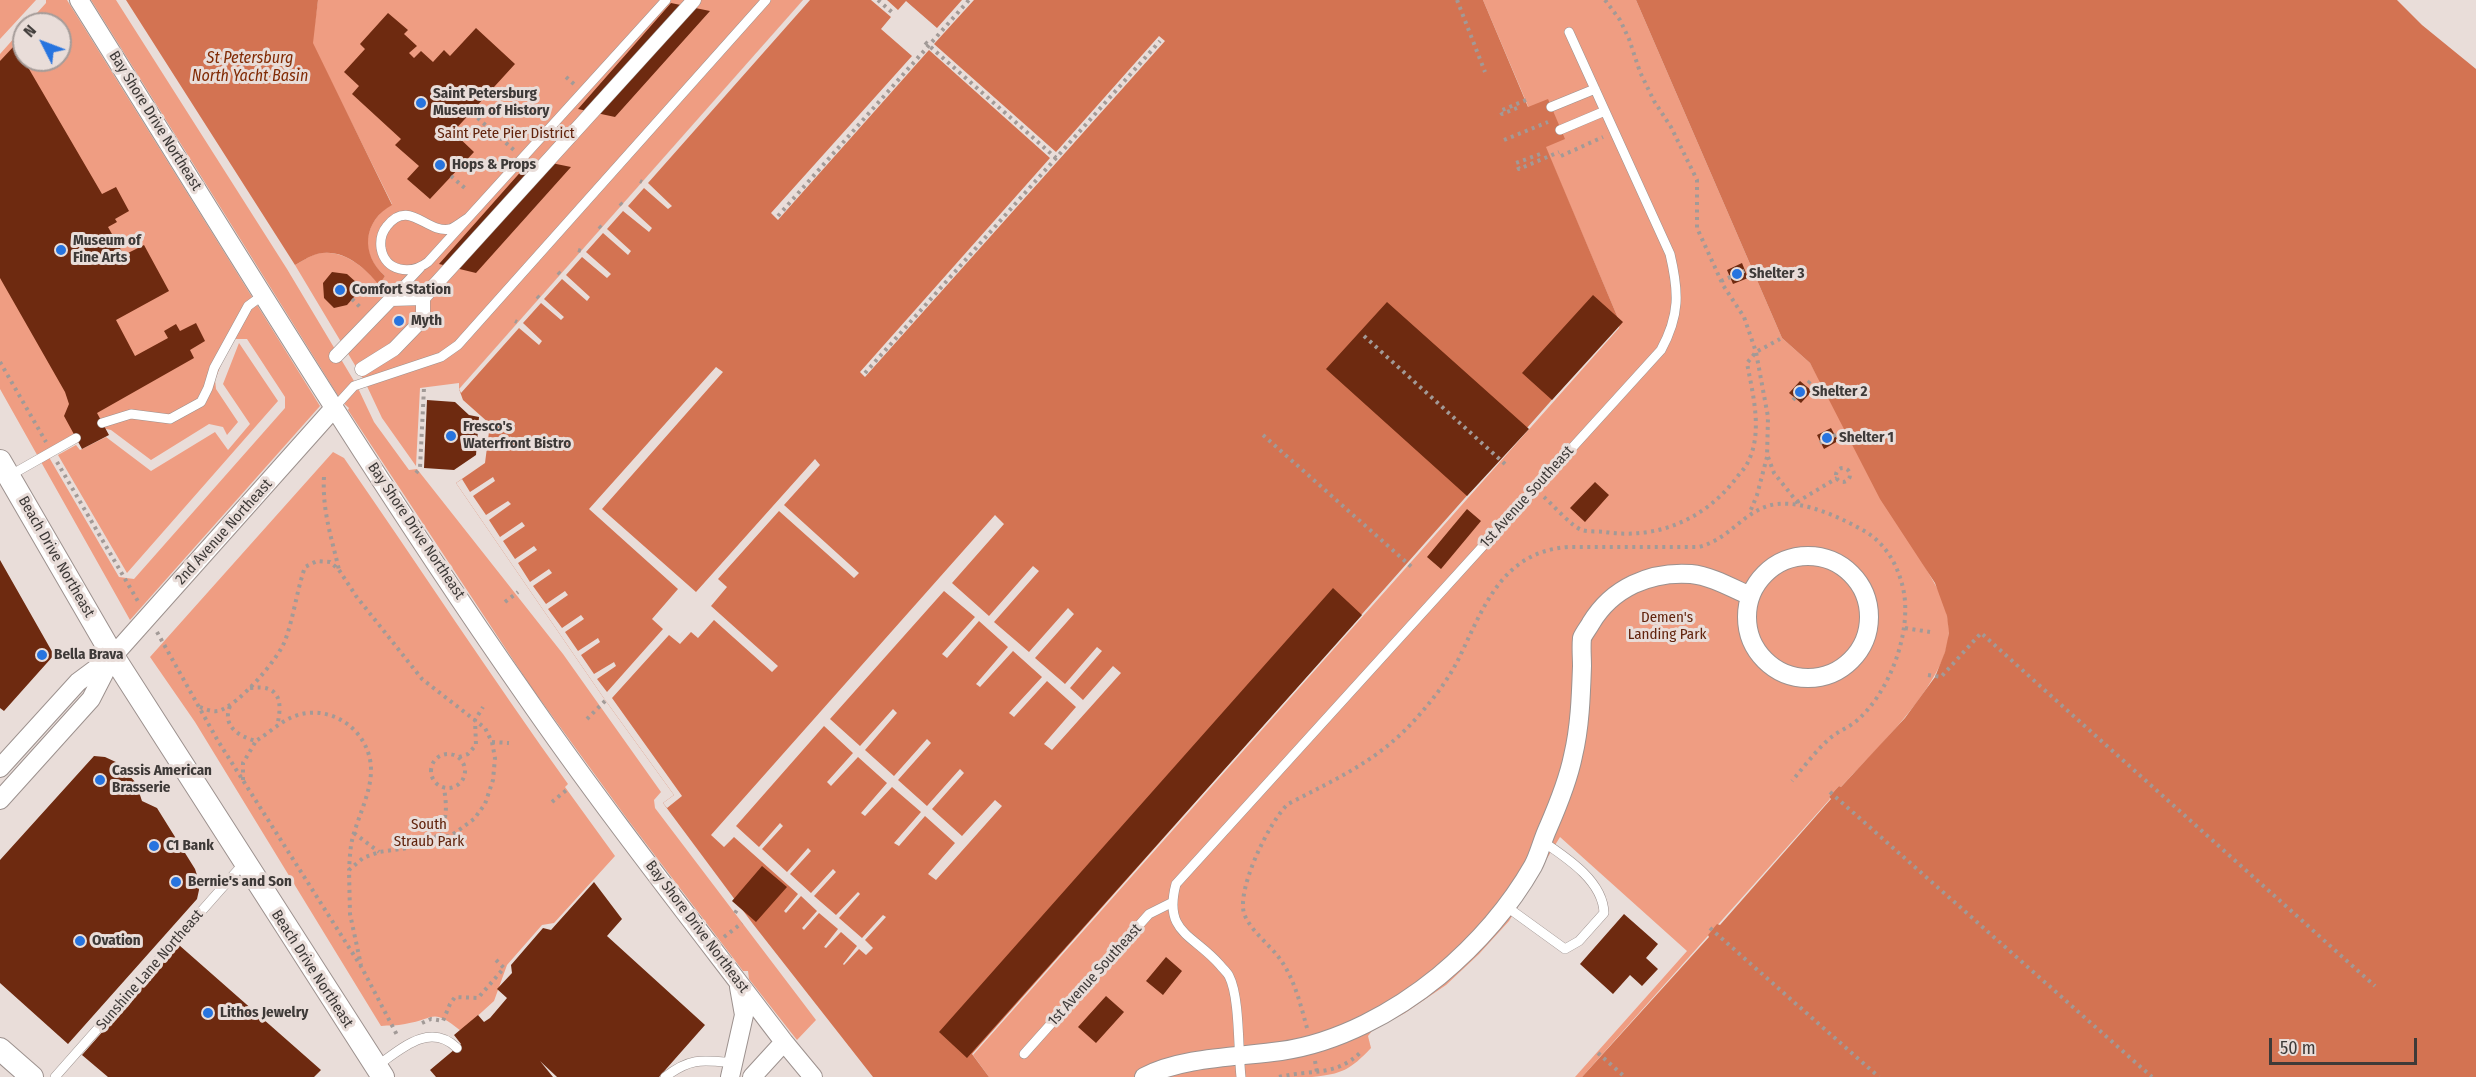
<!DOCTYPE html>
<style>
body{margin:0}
#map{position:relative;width:2476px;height:1077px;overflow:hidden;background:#e9ddd9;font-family:"Fira Sans Condensed",sans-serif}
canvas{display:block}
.north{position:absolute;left:12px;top:12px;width:60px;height:60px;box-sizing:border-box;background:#e9ddd9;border:2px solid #a59c99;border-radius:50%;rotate:312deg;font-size:16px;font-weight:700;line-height:24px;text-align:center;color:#3e3a38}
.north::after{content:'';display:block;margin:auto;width:21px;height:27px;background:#2774df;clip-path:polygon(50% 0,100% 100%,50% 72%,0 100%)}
.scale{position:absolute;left:2269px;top:1038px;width:148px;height:27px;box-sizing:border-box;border:3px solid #3e3a38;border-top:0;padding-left:8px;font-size:18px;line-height:21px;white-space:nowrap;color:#3e3a38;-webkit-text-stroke:4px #e9ddd9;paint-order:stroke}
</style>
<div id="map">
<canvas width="2476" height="1077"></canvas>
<div class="north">N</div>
<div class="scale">50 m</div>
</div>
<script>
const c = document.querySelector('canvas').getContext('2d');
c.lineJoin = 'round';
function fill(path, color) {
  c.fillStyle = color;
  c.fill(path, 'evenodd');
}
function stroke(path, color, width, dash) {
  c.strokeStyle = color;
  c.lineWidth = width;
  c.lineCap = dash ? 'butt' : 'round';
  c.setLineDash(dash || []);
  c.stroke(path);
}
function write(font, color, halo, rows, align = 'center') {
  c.font = font + ' "Fira Sans Condensed",sans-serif';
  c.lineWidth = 6;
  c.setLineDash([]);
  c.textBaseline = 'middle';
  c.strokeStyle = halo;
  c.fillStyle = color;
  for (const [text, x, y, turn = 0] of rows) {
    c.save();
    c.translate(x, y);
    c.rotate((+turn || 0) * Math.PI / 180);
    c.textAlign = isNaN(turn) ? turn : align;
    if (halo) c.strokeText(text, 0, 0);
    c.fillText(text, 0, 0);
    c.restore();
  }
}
fill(new Path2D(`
 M0 0H36L0 39Z
 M46 0H67L320 406 130 620 0 389V54L24 27V60H60V24H27L46 3ZM231 339H247L285 397V408L134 579 119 577 50 459 52 447 101 428 111 430 151 460 209 424 223 427 227 435 238 422 216 389 215 380Z
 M91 0H116L287 269 357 386 374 422 409 470 417 469 563 654 661 792 654 800 655 808 816 1020 797 1040 749 979 748 971H743L628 820 531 687 348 410 349 408 342 402Z
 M318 0H803L459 389V383L420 388 416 466 382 418 365 382 295 265C301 262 309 256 316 254 342 248 363 266 379 284L385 276C359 254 363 222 392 204L312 43Z
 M1483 0H1636L1782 338 1810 363 1941 595C1945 607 1949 619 1949 632 1948 682 1874 751 1841 787L1839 786 1829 797 1830 799 1582 1077H1575L1687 951 1560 837 1509 921 1479 954 1446 985 1405 1013 1372 1031 1368 1036 1371 1048C1350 1070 1342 1074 1312 1077H989L973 1055 1619 328 1620 323Z
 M239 343 278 401 127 573 58 455 76 445 80 450 106 437 151 471 215 432 228 450 250 424 223 384Z
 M333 452 344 458C419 566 491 677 568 784L565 787 615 856 554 923 542 925 507 965 494 1001 461 1031C431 1007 436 1019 405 1024 397 1026 389 1025 381 1026L195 722 150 657Z`), '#ef9d82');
fill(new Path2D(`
 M126 0H318L313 43 392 205C363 221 360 254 385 276L379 285C364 267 343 248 317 254 309 256 301 262 295 265Z
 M803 0H1483L1528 107 1548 99 1565 139 1546 147 1620 323 972 1054 989 1077H873L753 924 663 803 674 795 603 697 456 483 485 463 490 424 463 400 459 389Z
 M1636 0H2476V1077H1582L1709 937 1708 935 1717 924 1720 925 1831 799 1829 797 1839 786 1841 787 1905 718 1935 677 1945 652 1949 633 1947 616 1935 583 1880 499 1810 363 1782 338Z`), '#d37352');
fill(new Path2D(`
 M803 0H810L648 183 672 206 668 209 644 188 628 206 652 228 649 232 623 211 607 229 631 251 628 255 603 233 586 252 611 274 607 278 582 257 566 275 590 297 587 301 562 279 544 299 564 317 561 320 541 303 523 323 542 341 539 345 519 328 461 393 459 389Z
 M871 0H887L898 10 906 1 937 28 962 0H974L934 44 1056 152 1159 36 1165 41 865 377 860 372 1050 158 929 50 778 220 771 213 912 56 881 29 891 17Z
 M2397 0H2476V69L2422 25Z
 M716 367 723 372 602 509 696 592 815 459 820 465 784 505 859 573 854 578 779 511 718 579 727 587 711 606 778 666 772 672 714 620 698 638 691 632 680 644 669 635 612 698 682 796 667 808 663 803 674 795 603 697 456 483 462 479 470 492 493 477 495 481 473 496 486 515 508 501 511 504 489 520 500 537 522 522 525 526 503 541 515 559 534 546 537 550 518 563 530 582 549 569 552 573 533 586 546 604 565 591 568 595 548 609 562 628 581 615 584 619 565 632 578 651 598 638 600 642 581 655 594 674 614 662 616 666 597 679 607 692 663 629 652 619 678 589 589 509Z
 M995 515 1004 524 952 583 989 616 1033 566 1039 571 994 622 1029 652 1068 608 1074 614 1035 658 1065 684 1097 647 1102 651 1070 688 1083 700 1113 666 1121 673 1052 750 1044 744 1076 707 1047 681 1014 717 1009 713 1042 677 1013 651 980 687 976 684 1008 647 979 621 947 658 942 654 975 617 944 591 830 719 860 746 893 709 897 713 865 750 894 776 927 739 931 743 898 780 927 806 960 769 964 773 932 809 962 836 995 800 1002 806 936 880 928 874 955 843 925 816 899 846 894 843 921 812 892 787 865 816 861 813 887 783 858 757 831 786 827 782 853 753 824 726 736 826 759 847 780 823 783 826 762 849 787 872 808 848 811 851 790 874 811 893 833 869 836 872 814 896 836 915 858 892 860 894 839 918 862 938 883 915 886 917 865 940 873 948 866 955 859 949 844 965 843 964 857 946 841 932 826 948 824 947 838 929 819 913 804 930 802 928 817 911 801 896 786 913 784 911 798 894 734 837 724 847 711 835Z`), '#e9ddd9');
fill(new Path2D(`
 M671 3 710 11 615 117 578 109Z
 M388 13 408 30 404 34 417 46 409 53 414 58 421 51 433 62 444 50 450 56 476 28 515 64 453 132 474 152 430 199 407 179 419 166 395 145 401 139 352 94 359 86 344 72 365 49 360 44Z
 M15 45 102 194 116 187 129 211 115 219 117 222 108 227 124 255 144 245 169 291 116 320 135 356 168 338 164 331 176 324 180 331 196 323 205 341 190 350 194 358 97 413 109 435 82 449 64 416 69 404 65 392 0 278V61Z
 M532 159 571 167 476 273 439 264Z
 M1742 263 1748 278 1733 284 1727 270Z
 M332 272 347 274 357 283 355 296 347 305 334 308 324 298 323 283Z
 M1593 295 1623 322 1552 400 1522 373Z
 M1387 302 1529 429 1467 496 1326 369Z
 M1800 381 1812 391 1801 403 1789 393Z
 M427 400 455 402 469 415 479 417 476 455 454 470 424 468Z
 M1831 428 1838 441 1824 449 1817 435Z
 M1595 482 1609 495 1585 522 1570 508Z
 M1467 509 1481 521 1441 569 1427 557Z
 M0 560 54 655 4 711 0 708Z
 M1333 588 1362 615 967 1058 939 1032Z
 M94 756 105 757 118 763 136 783 142 801 157 808 195 869 199 881V890L197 899 68 1044 0 983V860Z
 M762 866 787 887 756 922 732 901Z
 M594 882 622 919 607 936 705 1025 659 1077H557L540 1061 553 1077H436L430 1070 461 1044 454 1035 478 1015 484 1022 490 1018 507 998 497 989 512 973 511 965 543 928 551 930Z
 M1624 914 1658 944 1646 958 1658 969 1642 986 1630 975 1613 994 1580 964Z
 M179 945 321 1070 314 1077H108L82 1055Z
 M1166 957 1182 971 1163 995 1146 981Z
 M1106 996 1124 1012 1096 1043 1078 1027Z`), '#6e2a10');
const service = new Path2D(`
 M1551 107 1595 89
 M1560 130 1605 111
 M469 217C464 220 456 227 450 229 427 234 409 198 387 226 382 232 380 240 381 248 385 272 411 275 428 262L666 0
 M391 299 420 268
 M334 408 354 386 441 357 458 345 766 0
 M102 423 131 414 170 419 201 402 208 388 214 368 248 306 263 295
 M9 476 76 438
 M1507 907 1565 949 1579 941 1604 913C1603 881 1567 858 1542 841
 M1024 1054 1149 914 1171 903
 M377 1066C402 1048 430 1022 457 1048
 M55 1077 244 863
 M665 1077C691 1057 703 1060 734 1063
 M1241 1077C1238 1051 1240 997 1229 976 1227 972 1223 969 1220 965 1193 934 1163 933 1176 884L1661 350C1680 315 1679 292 1670 254L1569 32`);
const pedestrian = new Path2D(`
 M336 356 391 299 423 298
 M362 369 394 349 423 319V298L694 0`);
const minor = new Path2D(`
 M79 0C224 232 366 467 523 692 605 811 696 926 784 1042L813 1077
 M1747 617a61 61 0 1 1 122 0a61 61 0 1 1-122 0Z
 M0 768 78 682 113 656 334 408
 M0 800 91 699 111 660
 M730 1077 744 1015 739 987
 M752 1077 784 1042
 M1144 1077C1181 1057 1239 1057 1281 1051 1338 1043 1395 1012 1439 976 1476 945 1509 908 1533 866 1539 855 1542 841 1548 828 1558 805 1568 781 1573 756 1580 727 1581 695 1582 666 1582 657 1581 647 1582 638 1584 633 1589 627 1591 623 1612 588 1650 571 1691 574 1711 576 1732 588 1750 596`);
const tertiary = new Path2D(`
 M0 461 113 656 383 1077
 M0 1049 32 1077`);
stroke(service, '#9c918e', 10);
stroke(pedestrian, '#9c918e', 15);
stroke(minor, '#9c918e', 20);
stroke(tertiary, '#9c918e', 24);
stroke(new Path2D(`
 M878 0 894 14
 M1457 0 1485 72
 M1605 0 1620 20 1629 39 1640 72 1654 101 1671 127 1697 180V228L1723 285 1744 317 1756 352 1768 417 1767 457 1757 495 1750 512
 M925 42 1056 158 1160 41
 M566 77 574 84
 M1517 108 1502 114 1500 111 1526 100
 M472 113 514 150
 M1504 140 1548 122
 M1540 154 1516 163 1519 169 1559 152
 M1561 156 1603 137
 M451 176 467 190
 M640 181 642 182
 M620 203 622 205
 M778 216 969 0
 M599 226 601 228
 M578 250 581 251
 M558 272 560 274
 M1721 281 1749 269
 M537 296 539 298
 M352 299 360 307
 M515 321 517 322
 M1364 336 1506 465
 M0 362 46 442
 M865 373 1056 158
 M1793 400 1813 378
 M1263 435 1414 569
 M1820 443 1841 432
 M1768 457 1774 473 1798 503
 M57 462 139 603
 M1836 475a7 7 0 1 1 14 0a7 7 0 1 1-14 0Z
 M416 473 420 468 424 388
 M324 477C322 511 332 539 339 570
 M1544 497C1553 505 1572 527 1582 530 1589 532 1598 531 1605 532 1657 540 1706 519 1737 477 1741 472 1746 467 1748 462 1763 432 1753 395 1747 363L1756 352 1780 339
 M1797 502 1837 478
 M505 602 518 592
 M1905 628 1930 632
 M157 632 218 741 362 968 397 1035
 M1928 675 1941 677 1981 633 2375 986
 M250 688C280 684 283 701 277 726
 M230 706C222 726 238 736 256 741 267 734 278 724 290 718 328 700 371 730 371 770 371 791 360 813 354 833 350 845 350 857 349 869
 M200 707C205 709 212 712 218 711 238 706 280 658 286 638 294 615 297 590 305 567L317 561 330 562 339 570 356 596 422 679 485 728 492 742 495 758 493 780 485 804 474 819 452 835 408 848 379 852 363 858 349 870 350 914 361 965
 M587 719 606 700
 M492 742 509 743
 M431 771a17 17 0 1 1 34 0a17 17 0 1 1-34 0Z
 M459 757 468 754 476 745 475 720 483 707
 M243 780V763L256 741
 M1830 792 2152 1077
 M552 802 569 788
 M354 833 379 852
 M435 838C448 821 447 808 444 788
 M735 913 739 907
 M1710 928 1879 1077
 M724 937 742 923
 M422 1023 431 1019 443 1021 450 1004 455 997 478 998 504 968 493 957
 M1307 1028C1300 1003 1294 976 1277 955 1267 943 1252 931 1245 916 1234 893 1270 820 1288 804 1338 778 1382 759 1420 714 1434 698 1447 681 1457 662 1483 610 1500 552 1568 547H1699C1731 539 1745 508 1777 504 1806 501 1842 518 1866 532 1886 544 1898 566 1903 588 1913 631 1889 695 1854 723 1845 729 1835 733 1828 740 1814 753 1803 768 1792 781
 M1598 1053 1625 1077
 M1315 1061 1317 1072
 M1279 1077C1313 1069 1335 1077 1361 1052`), '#a29a97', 4, [3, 4.5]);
stroke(service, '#fff', 9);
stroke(pedestrian, '#fff', 14);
stroke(minor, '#fff', 18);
stroke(tertiary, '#fff', 22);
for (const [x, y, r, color] of [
 [421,103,6,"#2774df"],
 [440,165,6,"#2774df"],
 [61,250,6,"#2774df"],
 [1737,274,6,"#2774df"],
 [340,290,6,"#2774df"],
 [399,321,6,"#2774df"],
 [1800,392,6,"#2774df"],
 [451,436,6,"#2774df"],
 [1827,438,6,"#2774df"],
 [42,655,6,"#2774df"],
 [100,780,6,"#2774df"],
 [154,846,6,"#2774df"],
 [176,882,6,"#2774df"],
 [80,941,6,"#2774df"],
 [208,1013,6,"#2774df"]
]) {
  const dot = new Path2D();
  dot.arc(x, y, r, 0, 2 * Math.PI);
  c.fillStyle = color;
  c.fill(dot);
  stroke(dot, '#e9ddd9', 2);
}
write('bold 15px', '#3e3a38', '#e9ddd9', [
 ["Saint Petersburg",433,94],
 ["Museum of History",433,111],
 ["Hops & Props",452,165],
 ["Museum of",73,241],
 ["Fine Arts",73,258],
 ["Shelter 3",1749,274],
 ["Comfort Station",352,290],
 ["Myth",411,321],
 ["Shelter 2",1812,392],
 ["Fresco's",463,427],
 ["Waterfront Bistro",463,444],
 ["Shelter 1",1839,438],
 ["Bella Brava",54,655],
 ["Cassis American",112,771],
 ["Brasserie",112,788],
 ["C1 Bank",166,846],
 ["Bernie's and Son",188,882],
 ["Ovation",92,941],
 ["Lithos Jewelry",220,1013]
], 'left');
write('15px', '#3e3a38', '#e9ddd9', [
 ["Bay Shore Drive Northeast",155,121,58],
 ["1st Avenue Southeast",1527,497,-48],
 ["Bay Shore Drive Northeast",416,531,56],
 ["2nd Avenue Northeast",224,532,-48],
 ["Beach Drive Northeast",56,557,60],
 ["Bay Shore Drive Northeast",697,927,53],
 ["Beach Drive Northeast",312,969,57],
 ["Sunshine Lane Northeast",150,970,-49],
 ["1st Avenue Southeast",1095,975,-48]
]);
write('15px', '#62240d', '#e9ddd9', [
 ["Saint Pete Pier District",506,134],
 ["Demen's",1667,618],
 ["Landing Park",1667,635],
 ["South",429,825],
 ["Straub Park",429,842]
]);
write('italic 16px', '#812a04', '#e9ddd9', [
 ["St Petersburg",250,59],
 ["North Yacht Basin",250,77]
]);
</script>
